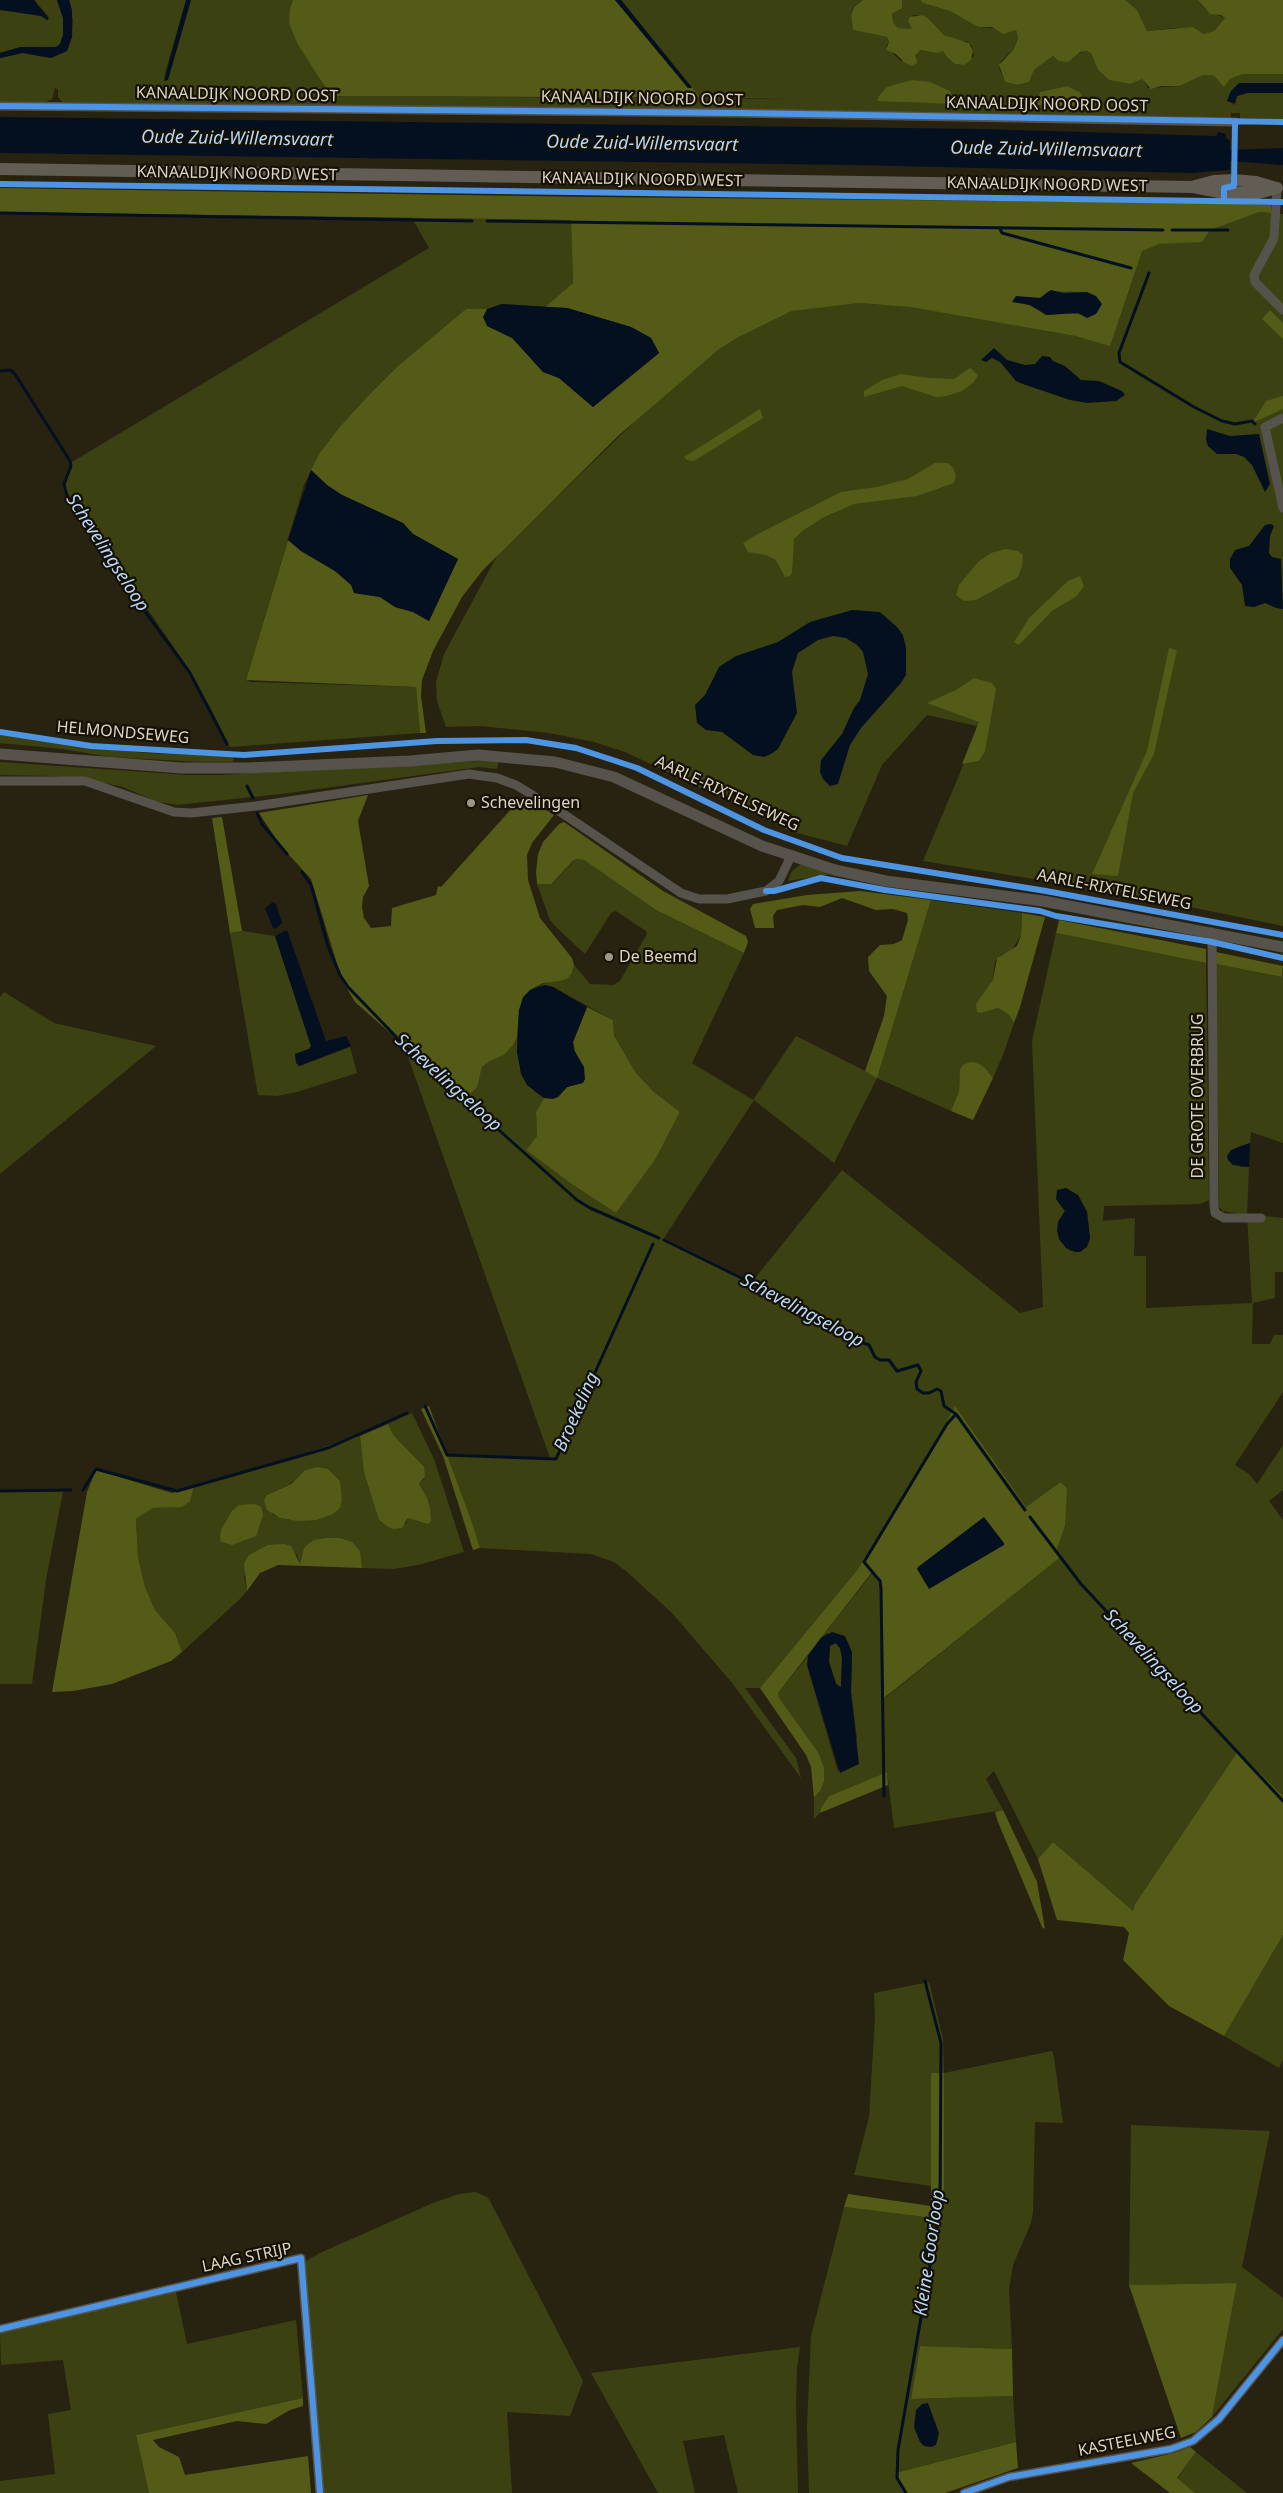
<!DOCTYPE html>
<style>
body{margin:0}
canvas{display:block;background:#282211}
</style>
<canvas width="1283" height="2493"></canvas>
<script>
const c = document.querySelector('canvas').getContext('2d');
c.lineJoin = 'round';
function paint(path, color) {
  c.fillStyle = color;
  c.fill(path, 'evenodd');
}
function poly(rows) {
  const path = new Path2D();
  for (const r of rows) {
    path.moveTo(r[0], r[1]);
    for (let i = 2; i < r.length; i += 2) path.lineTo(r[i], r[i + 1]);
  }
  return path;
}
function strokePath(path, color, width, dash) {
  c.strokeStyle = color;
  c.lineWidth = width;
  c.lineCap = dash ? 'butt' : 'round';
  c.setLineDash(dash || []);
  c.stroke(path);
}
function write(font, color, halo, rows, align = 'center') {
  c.font = font + ' "Noto Sans",sans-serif';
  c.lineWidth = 4.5;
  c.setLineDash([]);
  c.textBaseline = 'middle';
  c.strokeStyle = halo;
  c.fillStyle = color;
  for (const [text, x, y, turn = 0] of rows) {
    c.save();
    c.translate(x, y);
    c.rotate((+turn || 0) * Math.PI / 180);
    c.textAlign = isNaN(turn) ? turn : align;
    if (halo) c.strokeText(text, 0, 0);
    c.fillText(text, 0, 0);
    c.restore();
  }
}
paint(poly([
 [34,0,57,0,63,18,63,35,60,44,56,47,21,47,0,53,0,9,49,17],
 [69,0,186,0,163,80,180,38,191,0,293,0,290,8,298,45,329,91,337,96,789,99,700,97,621,0,863,0,853,7,851,15,853,30,887,37,889,42,886,47,901,61,917,58,917,52,920,50,937,53,943,51,955,64,964,65,974,56,972,46,967,41,957,41,944,35,928,18,922,15,913,15,912,29,898,28,893,22,892,14,899,10,902,5,902,0,920,0,923,3,950,11,978,27,1016,30,1018,38,1014,49,1001,61,999,68,1005,82,1017,85,1029,82,1034,70,1053,56,1057,59,1087,51,1091,52,1098,70,1109,80,1130,84,1142,78,1148,88,1180,86,1203,75,1214,76,1224,86,1230,79,1243,74,1283,74,1283,83,1239,83,1230,94,1227,101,1235,105,1237,96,1247,93,1283,93,1283,119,1240,118,1240,113,1231,113,1231,118,62,102,58,97,58,89,55,88,52,99,46,102,0,103,0,58,23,53,51,58,67,51,72,37,73,20],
 [896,86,956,103,923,103,887,87],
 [1067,86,1080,92,1088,106,1040,92],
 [1125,0,1198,0,1206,10,1225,18,1214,31,1203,34,1195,30,1175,28,1147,31,1139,16],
 [1259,212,1283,214,1283,926,1132,895,923,861,970,749,977,726,927,715,882,765,847,846,790,831,674,775,625,752,594,742,549,733,480,726,446,727,437,701,436,682,444,654,498,554,650,407,718,350,737,338,792,311,811,304,858,303,883,305,1143,243],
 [412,218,571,220,573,283,545,307,502,304,489,309,466,309,338,429,319,454,304,485,246,680,251,682,416,687,420,733,230,747,211,709,184,662,67,492,65,487,72,462,429,248],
 [0,735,145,753,234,756,233,762,202,762,110,757,63,749,0,743],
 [499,760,497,769,479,767,281,794,177,805,155,801,123,787,99,782,54,776,0,775,0,762,188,775,218,775],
 [576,859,584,860,656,910,744,953,692,1063,753,1100,796,1036,877,1077,931,900,1022,913,1021,936,1011,951,1002,954,995,961,993,980,977,1011,981,1013,998,1008,1009,1015,1014,1023,1003,1055,993,1078,977,1063,960,1074,959,1091,951,1111,877,1078,834,1163,754,1100,664,1238,752,1282,842,1170,1020,1313,1043,1307,1032,1041,1056,933,1206,963,1209,1200,1200,1204,1104,1206,1103,1221,1135,1218,1134,1256,1146,1256,1146,1308,1252,1303,1247,1215,1223,1211,1219,1207,1216,964,1282,977,1283,972,1283,1143,1251,1132,1250,1143,1237,1147,1240,1167,1249,1167,1247,1214,1283,1218,1283,1272,1275,1272,1275,1298,1253,1303,1252,1344,1270,1344,1274,1335,1283,1335,1283,1392,1235,1465,1249,1474,1257,1484,1283,1445,1283,1490,1269,1501,1283,1520,1283,1796,1238,1751,1135,1904,1133,1912,1053,1842,1038,1859,994,1771,986,1779,1003,1810,894,1828,887,1772,829,1796,821,1808,820,1813,814,1819,814,1798,820,1791,824,1782,824,1767,818,1752,778,1698,778,1693,808,1656,809,1672,838,1772,857,1738,851,1692,852,1652,827,1633,821,1638,874,1571,881,1589,885,1698,1062,1556,1057,1549,1065,1526,1059,1482,1026,1507,955,1407,932,1449,858,1569,760,1688,745,1688,796,1758,801,1778,733,1684,672,1613,626,1571,614,1562,591,1554,480,1548,446,1454,550,1458,407,1054,411,1052,465,1099,476,1087,482,1067,490,1061,504,1055,517,1037,517,1052,534,1091,544,1098,536,1112,537,1136,526,1150,573,1185,616,1213,655,1160,680,1112,654,1092,636,1073,614,1034,613,1020,553,987,539,986,548,982,560,981,572,973,574,965,590,984,614,985,620,981,647,934,646,931,616,911,611,913,585,954,556,927,550,920,537,884,547,884,557,878],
 [1078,1195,1087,1212,1090,1238,1089,1243,1070,1251,1059,1239,1059,1220,1065,1211,1058,1202],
 [801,864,832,874,788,881,792,871],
 [242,931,275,936,311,1046,309,1049,295,1054,300,1066,350,1047,357,1073,297,1092,277,1096,258,1095,230,933],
 [4,992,54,1023,156,1046,0,1174,0,997],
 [412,1413,434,1459,464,1552,418,1565,394,1569,362,1568,361,1559,340,1538,320,1539,302,1554,300,1565,297,1554,244,1576,247,1591,239,1600,182,1652,175,1633,155,1610,145,1587,138,1557,136,1519,153,1508,161,1508,190,1501,194,1487,360,1436,364,1473,379,1520,382,1523,406,1524,408,1518,410,1518,420,1522,422,1490,419,1484,424,1479,405,1449,392,1435,388,1424],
 [317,1467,316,1520,289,1520,273,1515,267,1495,290,1484,305,1470],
 [63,1491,46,1580,32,1684,0,1684,0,1492],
 [835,1643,840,1648,842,1658,841,1687,837,1686,829,1662,830,1646],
 [1283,1935,1283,2060,1279,2068,1224,2036],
 [929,1982,943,2039,944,2073,1052,2051,1054,2057,1063,2123,1035,2122,1033,2212,1031,2223,1013,2265,1009,2289,1012,2349,920,2346,911,2399,1013,2396,1016,2442,899,2472,899,2479,906,2493,809,2493,807,2427,811,2336,844,2207,941,2219,944,2189,943,2073,931,2073,931,2186,854,2175,869,2117,875,2018,874,1993],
 [1131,2125,1270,2131,1242,2267,1283,2298,1283,2329,1212,2417,1237,2283,1129,2285],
 [475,2192,487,2197,490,2201,583,2381,570,2416,507,2412,512,2493,323,2493,304,2262,320,2253,433,2203,459,2194],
 [176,2292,187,2344,296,2320,303,2398,136,2435,149,2493,0,2493,0,2481,55,2474,48,2414,71,2410,63,2360,1,2365,0,2332],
 [800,2347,797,2368,796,2406,798,2493,738,2493,724,2435,683,2441,695,2493,658,2493,591,2373],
 [1196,2452,1247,2493,1195,2493,1177,2479]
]), '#3c4112');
paint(poly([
 [293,0,615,0,688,88,692,87,700,97,790,98,337,96,327,91,328,91,298,45,289,23,290,8],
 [863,0,902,0,902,8,892,14,893,22,898,28,912,29,908,21,910,17,922,15,928,18,944,35,969,43,973,51,971,60,964,65,955,64,948,58,943,51,937,53,920,50,916,55,917,63,912,66,905,63,896,54,886,50,889,42,887,37,853,30,851,15,854,7],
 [920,0,1125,0,1137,10,1147,31,1193,27,1203,34,1214,31,1225,18,1221,15,1210,14,1198,0,1283,0,1283,74,1243,74,1230,79,1224,87,1214,76,1203,75,1180,86,1161,86,1151,89,1142,79,1130,84,1109,80,1098,70,1091,53,1087,51,1080,52,1068,62,1059,61,1053,56,1034,70,1029,82,1017,85,1005,82,999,65,1014,49,1018,38,1016,30,1003,34,992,27,978,27,950,11,923,3],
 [912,80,930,82,950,91,956,104,877,101,879,96,887,87],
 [1067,86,1080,92,1088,106,1037,105,1040,92],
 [0,188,590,197,1212,203,1271,205,1271,213,1259,212,1210,230,1202,242,1159,244,1142,251,1110,346,1076,336,911,307,858,303,792,311,737,338,718,350,618,436,482,571,462,597,433,651,422,680,421,696,426,733,420,733,416,687,246,680,288,540,301,551,335,571,352,585,354,593,380,597,395,607,413,612,429,621,458,559,413,534,403,523,342,495,327,485,311,470,319,454,338,429,369,395,396,368,466,309,489,309,487,326,513,338,543,372,559,378,593,407,659,353,651,338,631,327,567,308,545,307,573,283,571,220,0,212],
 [1048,291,1087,292,1083,315,1065,313,1052,315,1025,304,1026,297,1040,298],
 [1270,310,1283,323,1283,339,1262,319],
 [970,368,978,375,973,383,962,391,947,396,936,397,902,386,864,397,864,391,882,380,901,374,929,378,954,379],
 [1283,396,1283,409,1252,423,1266,401],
 [760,409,763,418,694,461,687,460,684,457],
 [935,463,948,463,953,468,956,475,954,483,917,496,854,504,824,517,802,531,794,539,792,573,790,576,785,577,776,560,766,555,748,552,743,543,756,535,841,492,877,487,908,479],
 [1005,549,1018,551,1023,555,1022,566,1018,577,976,600,964,601,956,595,959,585,978,562,991,553],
 [1080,576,1084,586,1077,596,1052,611,1023,641,1018,645,1014,642,1029,618,1068,581],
 [1169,648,1177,650,1154,754,1133,793,1118,876,1092,874,1147,751],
 [974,678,992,683,996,689,985,751,979,761,962,764,979,722,927,703,956,690],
 [368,795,358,821,369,886,363,897,362,907,364,918,371,928,391,926,392,908,436,895,438,886,441,887,523,796,554,815,532,843,527,855,528,880,540,918,572,958,574,965,572,973,567,979,560,981,543,983,530,990,519,1010,517,1037,513,1045,504,1055,490,1061,482,1067,477,1087,465,1099,355,1002,342,980,311,879,280,845,259,813],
 [222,817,242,931,230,933,212,818],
 [564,822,663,891,746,936,748,942,744,953,656,910,584,860,576,859,573,861,551,884,537,884,536,872,538,854,543,842,559,824],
 [860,891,931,900,877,1078,865,1071,884,1016,887,996,869,971,868,957,880,945,894,944,902,940,908,920,907,913,893,909,876,910,842,898,820,907,803,905,777,910,773,916,774,928,755,928,750,909,753,904,807,895],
 [1022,913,1045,917,1020,1007,1014,1023,1009,1015,998,1008,981,1013,977,1012,976,1004,993,980,997,958,1017,946,1021,936],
 [1059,920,1206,949,1206,963,1056,933],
 [1216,952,1283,966,1282,977,1216,964],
 [587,1007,613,1020,614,1035,636,1073,654,1092,680,1112,655,1160,616,1213,573,1185,526,1150,537,1136,536,1112,544,1098,558,1097,567,1087,582,1083,573,1042],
 [970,1062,977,1063,984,1067,993,1078,973,1120,951,1111,959,1091,960,1070,963,1065],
 [429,1406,472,1523,480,1548,473,1550,443,1456,421,1409],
 [955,1406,1026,1507,1060,1482,1067,1488,1065,1526,1057,1549,1062,1556,884,1698,881,1589,873,1571,778,1693,779,1698,818,1752,824,1767,824,1782,820,1791,814,1798,811,1767,806,1755,760,1688,858,1569,932,1449],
 [388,1424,393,1435,424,1467,425,1476,419,1484,427,1498,430,1508,431,1521,428,1524,408,1518,402,1528,394,1529,388,1527,379,1520,364,1473,360,1436],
 [317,1467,328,1469,340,1481,342,1500,340,1508,333,1514,316,1520,298,1521,280,1518,267,1510,264,1500,267,1495,291,1484,305,1470],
 [96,1470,172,1493,194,1487,190,1501,182,1507,153,1508,136,1519,138,1557,145,1587,155,1610,175,1633,182,1652,171,1661,112,1684,73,1691,52,1692,87,1492],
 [255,1504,261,1507,263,1515,256,1536,232,1545,220,1541,221,1530,232,1511,239,1505],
 [326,1538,340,1538,352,1542,360,1551,362,1568,278,1565,260,1573,247,1591,244,1563,249,1555,268,1545,284,1544,291,1546,300,1564,304,1548,308,1544,314,1540],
 [1238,1751,1283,1796,1283,1935,1224,2036,1169,2006,1123,1960,1129,1933,1124,1927,1057,1920,1038,1859,1053,1842,1133,1911,1135,1904],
 [887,1772,888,1785,820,1813,821,1808,829,1796],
 [1003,1810,1037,1882,1045,1929,1042,1927,998,1822,995,1812],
 [931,2073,944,2073,944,2189,941,2219,844,2207,848,2194,931,2206],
 [1237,2283,1212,2417,1196,2432,1181,2438,1129,2285],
 [920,2346,1012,2349,1013,2396,911,2399],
 [303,2398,303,2406,290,2410,266,2424,237,2421,153,2440,159,2447,179,2457,185,2475,308,2456,311,2493,149,2493,136,2435],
 [1016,2442,1018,2468,945,2493,906,2493,899,2479,899,2472],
 [1190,2447,1196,2452,1177,2478,1195,2493,1170,2493,1131,2463,1174,2453]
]), '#545b17');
paint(poly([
 [0,0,34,0,49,19,47,20,41,16,0,10],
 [57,0,69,0,72,10,72,37,67,51,51,58,23,53,0,58,0,53,21,47,56,47,60,44,63,35,63,18],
 [186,0,191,0,168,80,164,81],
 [615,0,621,0,692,88,688,88],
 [1239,83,1283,83,1283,93,1247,93,1237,96,1235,103,1227,101,1231,91],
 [0,117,984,129,1216,136,1218,132,1226,134,1226,138,1230,141,1230,150,1283,148,1283,165,1230,161,1230,170,1191,173,851,165,0,153],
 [1051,290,1063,293,1087,292,1096,296,1102,304,1096,314,1087,318,1078,313,1046,315,1030,305,1012,302,1016,296,1040,298],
 [502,304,567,308,631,327,651,338,659,353,593,407,559,378,543,372,512,338,487,326,483,317,487,309],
 [994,348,1007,360,1025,365,1035,364,1042,356,1050,357,1053,361,1065,366,1081,380,1099,381,1122,391,1125,395,1116,401,1087,403,1070,400,1020,383,1016,381,1000,362,992,358,986,362,981,360],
 [1207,429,1230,436,1259,434,1270,484,1265,492,1252,465,1244,457,1236,454,1217,454,1208,446,1206,440],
 [311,470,327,485,342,495,403,523,413,534,458,559,429,621,413,612,395,607,380,597,354,593,351,585,335,571,301,551,288,540],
 [1271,524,1274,526,1270,536,1269,553,1272,557,1281,559,1283,609,1276,608,1265,603,1254,607,1245,606,1242,585,1230,568,1230,559,1235,550,1249,546,1265,525],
 [852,610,880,612,897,627,903,635,906,648,906,675,901,683,861,728,850,745,838,784,830,786,823,779,820,772,821,760,842,734,854,708,860,700,868,674,863,652,857,645,846,638,833,636,818,640,798,653,792,672,797,713,778,749,771,754,764,757,753,755,722,732,706,730,697,723,695,705,705,695,719,667,725,663,736,656,778,642,810,622],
 [273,902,276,904,282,923,275,929,273,928,265,908],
 [287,930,326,1041,346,1036,351,1046,299,1066,296,1063,295,1054,309,1049,311,1046,275,936],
 [545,985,553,987,587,1007,573,1042,574,1050,584,1067,585,1079,583,1083,567,1087,558,1097,553,1099,544,1098,527,1085,521,1074,517,1052,519,1010,523,997,530,990],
 [1250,1143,1249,1167,1233,1165,1228,1160,1227,1156,1231,1150],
 [1066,1188,1078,1195,1087,1212,1090,1238,1087,1247,1080,1252,1075,1252,1066,1248,1059,1239,1057,1231,1058,1222,1065,1211,1056,1199,1057,1190],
 [984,1517,1004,1543,1004,1545,929,1589,917,1569,918,1567],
 [832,1632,845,1636,852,1652,851,1692,859,1764,840,1773,807,1665,808,1656,821,1638],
 [836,1643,840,1648,842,1658,841,1687,836,1684,829,1662,830,1646],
 [928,2403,939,2433,936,2445,931,2447,924,2446,920,2442,914,2427,916,2410,922,2404]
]), '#041020');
strokePath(poly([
 [0,213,472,221],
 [487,221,1163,230],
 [1000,229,1002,233,1131,268],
 [1172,230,1228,230],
 [1149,273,1119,353,1120,362,1194,407,1222,421,1235,424,1252,421,1255,424],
 [0,371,10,370,15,374,70,461,71,466,64,484,67,496,125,584,190,673,227,744],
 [247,786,253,798],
 [257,813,262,824,287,854],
 [302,872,311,885,328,946,340,975,348,987,404,1045,577,1200,590,1208,659,1238],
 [664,1240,841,1327,858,1341,869,1345,875,1357,880,1360,889,1360,897,1371,918,1365,921,1371,916,1382,917,1389,923,1393,929,1393,937,1389,941,1391,944,1406,956,1414,1025,1510],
 [425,1406,447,1455,556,1459,653,1244],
 [83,1490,96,1469,177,1491,328,1448,407,1413],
 [0,1491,71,1490],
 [1030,1517,1081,1584,1283,1801],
 [884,1796,881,1588,880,1581,864,1562,947,1424,956,1414],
 [906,2493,897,2478,898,2450,940,2208,941,2043,925,1981]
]), '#041020', 3);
strokePath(poly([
 [0,106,737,113,1235,122],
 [1277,188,1274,238,1254,275,1255,282,1283,310],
 [1283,418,1265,427,1283,508],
 [0,781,85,781,174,812,191,813,256,806,469,774,497,778,516,785,562,813,681,893,699,899,727,899,766,891,779,881,791,856],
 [1212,932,1214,1205,1215,1213,1224,1218,1261,1218],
 [0,2329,301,2258,320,2493],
 [964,2493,1009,2477,1171,2449,1193,2441,1219,2419,1283,2340]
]), '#56524c', 9);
strokePath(poly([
 [0,754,181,768,247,768,410,761,478,755,555,762,614,777,762,846,835,870,886,881,1043,901,1283,947]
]), '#56524c', 11);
strokePath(poly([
 [0,169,1193,187,1224,193,1258,193,1277,188],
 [1195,186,1214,181,1234,180,1256,182,1276,188]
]), '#615d55', 12);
strokePath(poly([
 [0,106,737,113,1283,122],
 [0,184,1283,202],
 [1224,201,1224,188,1234,186,1235,122],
 [0,732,91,746,244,755,437,741,526,740,576,748,637,768,764,830,842,858,1046,891,1283,935],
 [766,891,774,891,821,878,885,890,1040,911,1056,916,1212,942,1283,958],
 [0,2329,301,2258,320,2493],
 [964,2493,1009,2477,1171,2449,1193,2441,1219,2419,1283,2340]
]), '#4d94e3', 6);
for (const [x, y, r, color] of [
 [471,803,5,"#9e9685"],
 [609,957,5,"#9e9685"]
]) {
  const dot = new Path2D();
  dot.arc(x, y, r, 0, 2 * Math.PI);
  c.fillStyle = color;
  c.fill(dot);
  strokePath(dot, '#151004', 2);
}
write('16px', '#ddd5c4', '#151004', [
 ["KANAALDIJK NOORD OOST",237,95,1],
 ["KANAALDIJK NOORD OOST",642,99,1],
 ["KANAALDIJK NOORD OOST",1047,105,1],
 ["KANAALDIJK NOORD WEST",237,174,1],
 ["KANAALDIJK NOORD WEST",642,180,1],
 ["KANAALDIJK NOORD WEST",1047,185,1],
 ["HELMONDSEWEG",123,733,5],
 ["AARLE-RIXTELSEWEG",727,794,25],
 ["AARLE-RIXTELSEWEG",1114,890,11],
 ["DE GROTE OVERBRUG",1198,1096,-90],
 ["LAAG STRIJP",247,2258,-12],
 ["KASTEELWEG",1127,2442,-11]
]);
write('16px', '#ddd5c4', '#151004', [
 ["Schevelingen",481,803],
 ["De Beemd",619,957]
], 'left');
write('italic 18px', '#b7d7fb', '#151004', [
 ["Oude Zuid-Willemsvaart",237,139,1],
 ["Oude Zuid-Willemsvaart",642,144,1],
 ["Oude Zuid-Willemsvaart",1046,150,1],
 ["Schevelingseloop",107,553,57],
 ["Schevelingseloop",448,1083,42],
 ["Schevelingseloop",802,1311,28],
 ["Broekeling",577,1412,-66],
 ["Schevelingseloop",1153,1662,47],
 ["Kleine Goorloop",930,2253,-82]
]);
</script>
